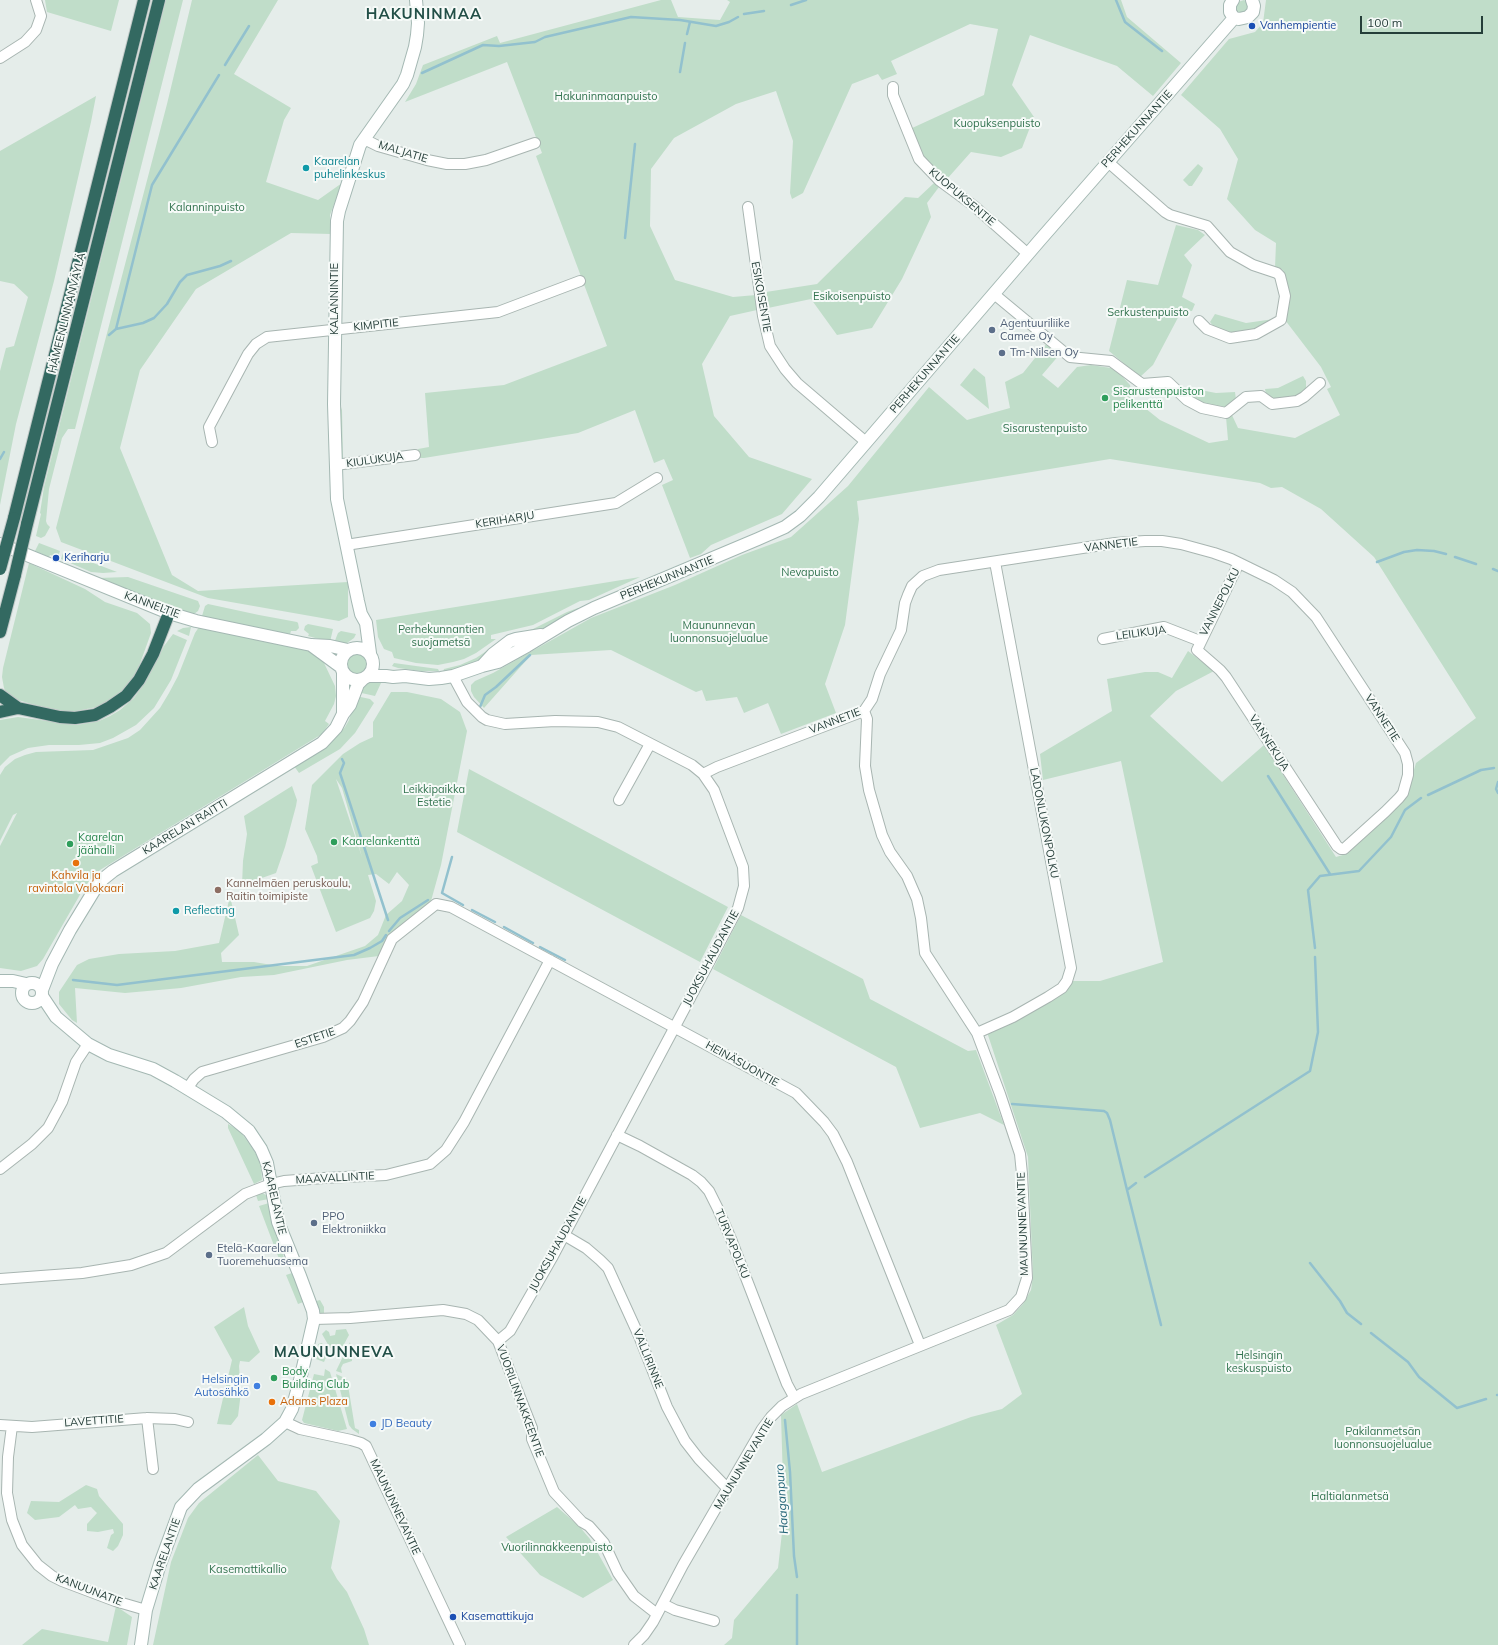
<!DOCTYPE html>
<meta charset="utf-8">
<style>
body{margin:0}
#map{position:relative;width:1498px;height:1645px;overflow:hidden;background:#e5edea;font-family:Mulish,sans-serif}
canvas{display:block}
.scale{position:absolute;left:1360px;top:16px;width:123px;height:18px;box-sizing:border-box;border:2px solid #253e39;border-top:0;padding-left:5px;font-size:12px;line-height:14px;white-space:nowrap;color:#253e39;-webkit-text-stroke:3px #f6faf8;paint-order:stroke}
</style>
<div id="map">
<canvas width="1498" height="1645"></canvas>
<div class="scale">100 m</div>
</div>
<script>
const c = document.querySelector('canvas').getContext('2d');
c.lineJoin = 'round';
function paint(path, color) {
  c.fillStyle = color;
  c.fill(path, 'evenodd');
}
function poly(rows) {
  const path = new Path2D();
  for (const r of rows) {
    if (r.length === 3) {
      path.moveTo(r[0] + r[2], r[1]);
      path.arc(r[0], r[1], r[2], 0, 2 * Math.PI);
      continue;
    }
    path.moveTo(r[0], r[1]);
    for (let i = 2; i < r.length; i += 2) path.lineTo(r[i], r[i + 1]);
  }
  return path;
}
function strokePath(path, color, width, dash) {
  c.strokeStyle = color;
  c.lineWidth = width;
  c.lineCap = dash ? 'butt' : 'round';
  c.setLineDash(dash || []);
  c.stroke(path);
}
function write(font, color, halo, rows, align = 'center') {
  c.font = font + ' Mulish,sans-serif';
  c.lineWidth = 4;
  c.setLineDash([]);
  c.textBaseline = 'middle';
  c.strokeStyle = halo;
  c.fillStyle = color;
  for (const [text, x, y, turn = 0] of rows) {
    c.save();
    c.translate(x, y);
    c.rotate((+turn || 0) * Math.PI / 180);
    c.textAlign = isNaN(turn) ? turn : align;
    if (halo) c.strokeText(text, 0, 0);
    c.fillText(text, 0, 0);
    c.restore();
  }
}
paint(poly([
 [45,0,119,0,111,31,47,12],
 [166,0,183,0,75,429,68,429,62,438,49,489,46,521,47,524,50,527,45,536,41,538,36,536,41,514,40,513,44,487],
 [192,0,278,0,234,74,291,108,284,120,266,182,318,200,342,183,330,215,331,234,291,233,196,289,140,370,120,448,172,575,198,591,348,582,348,617,339,621,208,598,61,542,56,528,167,104],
 [661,0,671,0,678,17,720,20,730,2,727,0,1121,0,1127,17,1181,63,1153,96,1117,66,1030,35,1012,85,1034,117,1022,148,1001,157,971,152,947,179,933,169,923,156,910,129,984,95,998,29,970,24,891,61,897,74,882,80,878,74,852,84,803,193,792,199,790,193,793,141,776,91,736,104,674,138,651,169,650,226,675,280,733,297,756,295,757,310,730,316,702,364,714,416,749,457,812,479,782,514,711,545,701,554,690,558,662,485,673,480,664,459,654,463,635,410,578,433,424,458,420,458,418,449,429,447,425,393,504,385,607,346,536,156,542,153,507,62,405,102,416,84,423,65,497,36,500,43],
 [1244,0,1249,3,1247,13,1237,13,1235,6,1238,2],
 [1266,0,1498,0,1498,1645,724,1645,732,1638,734,1620,778,1568,784,1515,781,1415,797,1404,822,1472,971,1417,1002,1409,1022,1394,996,1325,1013,1315,1023,1304,1031,1290,1033,1276,1028,1157,986,1029,1067,981,1100,981,1163,962,1121,761,1043,780,1040,754,1112,711,1107,679,1145,672,1158,672,1172,678,1188,651,1214,671,1176,691,1150,716,1222,782,1264,745,1336,857,1346,854,1406,797,1416,763,1476,718,1374,557,1321,509,1282,487,1271,488,1260,483,1110,459,857,501,859,519,845,625,825,684,836,713,781,734,768,703,744,713,737,697,706,701,702,690,696,692,611,650,531,655,484,708,474,697,471,691,471,685,475,681,493,673,591,618,675,585,742,555,791,537,848,486,929,387,967,420,1010,408,1005,382,1023,373,1047,343,1060,354,1042,375,1058,388,1077,367,1091,365,1111,368,1121,375,1130,385,1133,403,1145,408,1160,420,1209,443,1228,440,1226,417,1231,413,1238,428,1295,438,1340,415,1327,389,1331,387,1321,367,1285,320,1289,295,1283,270,1275,268,1276,243,1255,230,1227,199,1238,159,1220,129,1181,95,1229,39,1255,32,1263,23],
 [96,96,91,122,54,281,16,424,0,505,0,371,6,348,14,346,28,297,14,284,0,281,0,151],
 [1198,164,1203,168,1202,171,1192,186,1189,186,1183,180],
 [934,183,939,187,927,203,931,217,902,279,872,328,837,335,811,299,768,308,766,292,817,284,905,197,918,198],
 [1176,225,1198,230,1205,235,1184,255,1192,265,1182,297,1195,304,1192,311,1182,310,1153,365,1140,377,1109,351,1127,280,1158,285],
 [1215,314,1246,323,1274,319,1262,328,1234,334,1214,327,1210,322],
 [974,368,985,377,989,409,960,385],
 [1303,376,1306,381,1306,390,1298,397,1272,399,1266,394,1265,389,1278,388],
 [1185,387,1216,393,1235,392,1236,400,1225,407,1202,404,1183,390],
 [339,407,341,407,342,410,343,462,341,462],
 [39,543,60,551,58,557,50,555,49,557,35,551],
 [63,553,67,553,117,572,103,573,91,572,61,559],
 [29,563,85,589,105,602,137,613,150,624,151,633,137,672,128,684,117,696,97,707,71,712,53,710,28,703,15,699,7,694,4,688,2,677,3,668],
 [128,577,198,601,200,606,198,611,194,614,146,599,98,578],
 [640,577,589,600,580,601,533,625,491,635,491,639,496,639,476,653,464,659,453,662,438,665,416,663,394,658,392,652,384,649,378,637,376,620],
 [208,604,259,615,297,622,298,623,299,628,296,631,291,631,290,634,255,628,202,616,205,606],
 [578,608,583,608,473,664,457,670,443,672,444,669,460,665,476,658,509,636,533,629,567,612],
 [308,624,333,629,330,642,308,636,309,634,304,630,305,626],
 [191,627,189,636,177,631,183,628],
 [199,627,295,645,325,658,324,663,335,686,336,696,334,704,325,721,329,724,322,734,100,870,85,886,43,959,37,966,21,971,0,968,0,846,17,813,13,815,0,841,0,775,5,767,15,759,25,755,36,752,93,750,128,738,140,730,160,708,169,693,178,676,195,633],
 [341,631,356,634,354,638,347,643,334,643,338,633],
 [173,634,187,640,171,680,154,708,136,725,113,738,100,743,79,745,49,745,28,748,10,756,0,766,0,720,18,717,77,725,99,721,110,716,120,710,134,698,146,681,164,646],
 [357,664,11],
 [394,663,438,669,439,671,421,671,398,668,392,666],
 [381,679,381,683,375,696,357,692,361,685,370,681],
 [391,692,407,692,441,699,460,712,467,731,441,865,431,901,379,956,347,960,274,975,241,977,181,988,125,993,75,988,77,1023,72,1020,59,1004,59,992,77,965,89,959,119,954,175,951,219,943,230,896,239,935,221,953,222,962,254,962,278,966,307,966,365,946,378,935,386,915,402,901,409,885,397,872,389,884,376,874,368,875,376,901,374,911,370,918,336,932,311,866,318,863,317,856,305,829,312,785,343,754,360,743,373,737,373,722],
 [336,779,342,788,362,857],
 [356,696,370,699,374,703,355,733,340,749,299,773,294,766,333,740,345,727,349,720],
 [469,769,728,907,700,962,457,832],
 [292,786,297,800,296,806,285,847,276,873,242,885,243,861,247,834,244,816],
 [741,915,863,979,870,999,968,1051,976,1050,1004,1125,980,1113,920,1128,896,1067,713,969],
 [228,1124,240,1131,253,1149,261,1163,262,1180,254,1184,228,1128],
 [263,1193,268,1197,269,1199,258,1201,256,1195],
 [269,1203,285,1262,281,1264,259,1206],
 [292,1273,300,1286,306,1301,298,1304,286,1275],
 [320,1300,324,1307,324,1315,319,1312,316,1301],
 [244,1307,248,1326,260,1352,249,1362,240,1361,239,1366,241,1392,238,1416,231,1425,217,1424,232,1360,214,1327],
 [346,1329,349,1335,343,1346,330,1348,322,1334,326,1330,329,1332,330,1336,335,1335,336,1330],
 [350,1342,352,1351,352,1361,343,1364,341,1368,342,1373,336,1371],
 [322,1343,328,1353,324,1362,316,1359,318,1344],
 [325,1369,330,1372,347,1429,338,1431,304,1423,302,1420,314,1374,324,1376],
 [336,1374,347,1379,355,1428,359,1430,359,1434,352,1429,349,1425],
 [258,1455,278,1481,316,1491,340,1521,331,1568,337,1579,347,1592,364,1629,369,1645,153,1645,171,1562,188,1518,199,1503],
 [86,1485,97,1489,99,1496,123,1524,123,1535,118,1546,113,1551,107,1548,111,1535,114,1533,113,1529,98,1532,87,1531,87,1524,97,1513,91,1507,78,1509,75,1505,59,1517,35,1520,27,1513,31,1501,59,1502],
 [557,1507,579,1526,590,1539,613,1580,583,1598,540,1575,506,1537],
 [116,1606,132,1617,127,1645,22,1645,42,1629,108,1642]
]), '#c0ddc9');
strokePath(poly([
 [1116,0,1125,22,1162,51],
 [791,5,806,0],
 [744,14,764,11],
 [687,34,690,22],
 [225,65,249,26],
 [680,72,685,43],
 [422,73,483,45,499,46,535,42,545,37,631,17,680,20,716,26,729,22,738,17],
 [625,238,635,144],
 [116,329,152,185,219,75],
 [109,335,116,329,143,323,154,318,167,304,180,282,187,275,220,266,231,261],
 [0,459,4,452],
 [1455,557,1476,564],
 [1377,562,1404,552,1417,550,1434,551,1446,554],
 [1493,569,1498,571],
 [480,707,485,695,496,687,530,655],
 [342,759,344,763,340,773,342,779,388,920],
 [1268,776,1330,874],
 [1498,782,1496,789,1498,793],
 [1428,795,1481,770,1494,768],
 [452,857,442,893,463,905],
 [472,910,495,922],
 [504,927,533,943],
 [389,931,400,918,428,900],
 [540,947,565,960],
 [1315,948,1308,890,1320,876,1359,871,1391,837,1405,810,1421,798],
 [73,980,117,985,354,955,370,948,382,941,386,935],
 [1012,1104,1104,1111,1107,1113,1110,1120,1127,1190],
 [1145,1177,1310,1071,1318,1032,1315,957],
 [1136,1183,1127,1190,1161,1325],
 [1310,1263,1340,1301,1347,1313,1361,1324],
 [1371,1333,1408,1362,1419,1377,1457,1408,1486,1399],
 [1497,1395,1498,1395],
 [785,1420,790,1472,794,1556,797,1577],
 [797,1595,797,1645]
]), '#92c1ce', 2.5);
const street = poly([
 [0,58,25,42,36,30,41,16,36,0],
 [893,87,893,95,919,159,940,181,974,206,1028,254],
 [364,139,378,146,427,160,447,164,465,164,486,160,535,143],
 [1108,162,1165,212,1170,215,1207,226,1230,252,1253,265,1277,273,1280,276,1285,296,1281,320,1256,334,1230,338,1207,329,1199,321],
 [748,207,763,316,770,346,785,369,797,383,866,442],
 [994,294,1070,357,1111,361,1142,384,1168,382,1187,400,1202,408,1226,413,1246,397,1261,396,1272,404,1297,401,1304,397,1320,383],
 [212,442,209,427,248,354,256,344,267,337,498,312,580,281],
 [335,465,415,455],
 [346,545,616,503,657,478],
 [1103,639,1164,627,1200,641],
 [453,676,467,702,482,717,487,720,505,724,555,721,598,722,618,727,692,765,703,774,714,790,743,867,744,886,738,908,553,1256,510,1331,498,1341],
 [703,774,717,767,864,711,872,699,880,674,901,630,905,603,908,595,912,586,923,576,939,570,1115,543,1145,541,1162,541,1181,544,1214,553,1231,559,1274,580,1292,592,1316,617,1405,753,1408,764,1408,775,1403,793,1399,798,1385,812,1344,849,1341,849,1337,846,1226,677,1220,670,1197,650,1239,563],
 [619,800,650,744],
 [977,1033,1013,1017,1048,997,1062,988,1067,981,1071,968,995,562],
 [187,1089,194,1079,202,1072,323,1037,343,1028,350,1021,363,1002,392,939,436,904,451,907,796,1093,824,1122,833,1134,847,1162,920,1345],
 [617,1135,640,1146,692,1175,701,1182,709,1191,718,1209,731,1239,787,1384,794,1397],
 [0,1169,32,1144,48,1128,62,1102,76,1062,88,1044],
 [564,1235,586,1248,600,1260,608,1268,639,1336,667,1407,685,1441,699,1459,727,1488],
 [0,1279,82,1273,131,1265,166,1253,245,1194,271,1184,284,1181,324,1178,386,1175,430,1164,446,1150,464,1122,550,960],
 [314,1319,350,1318,443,1310,466,1314,478,1320,498,1341,532,1428,532,1439,554,1492,582,1522,589,1526,604,1543,618,1573,634,1596,657,1614],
 [147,1418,153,1469],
 [285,1422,300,1429,351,1440,361,1443,366,1446,460,1645],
 [0,1425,32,1427,147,1418,175,1419,188,1422],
 [12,1426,8,1457,7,1493,12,1520,22,1545,38,1565,52,1576,62,1581,115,1601,146,1610],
 [663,1604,675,1610,714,1621],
 [634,1645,644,1635,653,1622,683,1565,762,1429,771,1417,782,1406,801,1394,1009,1310,1021,1297,1027,1278,1022,1174,1020,1154,1000,1094,977,1033,925,953,921,918,917,899,907,876,890,852,882,835,869,790,865,766,867,719,864,711]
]);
const secondary = poly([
 [1233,0,1230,5,1230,12,1234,18,1239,19,1248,17,1253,12,1254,6,1252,0],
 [0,544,169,613,196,621,311,645,330,646,348,650],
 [311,645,341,667],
 [357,664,16],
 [370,653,366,623,361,614,358,601,337,499,334,404,337,221,339,211,360,145,403,84,407,75,415,47,417,35,418,23,416,0],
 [482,666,493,654,510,641,516,639,541,635],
 [368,676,386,676,393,677,405,676,429,679,441,678,453,676,482,666,498,662,527,646,568,621,594,608,758,539,785,527,800,516,819,497,1040,240,1234,18],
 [343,713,343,672],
 [0,981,13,981,26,984],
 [32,993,10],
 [42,990,52,964,70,930,95,889,103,879,113,871,322,743,336,728,343,714,350,705,358,684,363,679],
 [42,996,56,1017,88,1044,109,1055,153,1069,175,1081,226,1112,249,1131,261,1149,267,1163,278,1222,300,1276,313,1311,314,1319,300,1380,292,1409,285,1422,266,1439,198,1489,181,1507,160,1564,146,1610,141,1645]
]);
const highway = poly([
 [14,518,144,0],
 [27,524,159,0],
 [0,632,15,575],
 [0,695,18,708],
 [0,712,18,708,60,717,75,718,95,715,110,707,126,696,139,680,153,654,169,613]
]);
strokePath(street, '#a8b5b1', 12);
strokePath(secondary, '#a4b8b3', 14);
strokePath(highway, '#c2c9c8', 14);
strokePath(street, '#fff', 10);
strokePath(secondary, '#fff', 12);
strokePath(highway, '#336961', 12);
const highwayBridge = poly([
 [0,569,14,518],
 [15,575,27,524]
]);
strokePath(highwayBridge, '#c2c9c8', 14, []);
strokePath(highwayBridge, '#336961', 12);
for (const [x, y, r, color] of [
 [1252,26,4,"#1a4fb4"],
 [306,168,4,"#0f9aa8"],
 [992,330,4,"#5c6f8a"],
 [1002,353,4,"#5c6f8a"],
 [1105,398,4,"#2e9e5b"],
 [56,558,4,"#1a4fb4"],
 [334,842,4,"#2e9e5b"],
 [70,844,4,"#2e9e5b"],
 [76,863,4,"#e8710a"],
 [218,890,4,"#8d6e63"],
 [176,911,4,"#0f9aa8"],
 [314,1223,4,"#5c6f8a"],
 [209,1255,4,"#5c6f8a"],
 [274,1378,4,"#2e9e5b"],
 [257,1386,4,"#3f7fe0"],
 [272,1402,4,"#e8710a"],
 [373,1424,4,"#3f7fe0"],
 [453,1617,4,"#1a4fb4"]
]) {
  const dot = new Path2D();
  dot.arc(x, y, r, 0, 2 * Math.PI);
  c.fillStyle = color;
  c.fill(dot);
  strokePath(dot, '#f6faf8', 1.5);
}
write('11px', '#164399', '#f6faf8', [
 ["Vanhempientie",1260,26],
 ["Keriharju",64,558],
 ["Kasemattikuja",461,1617]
], 'left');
write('11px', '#32734f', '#f6faf8', [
 ["Hakuninmaanpuisto",606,97],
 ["Kuopuksenpuisto",997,124],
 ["Kalanninpuisto",207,208],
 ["Esikoisenpuisto",852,297],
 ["Serkustenpuisto",1148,313],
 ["Sisarustenpuisto",1045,429],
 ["Nevapuisto",810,573],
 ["Maununnevan",719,626],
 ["luonnonsuojelualue",719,639],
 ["Perhekunnantien",441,630],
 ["suojametsä",441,643],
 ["Leikkipaikka",434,790],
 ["Estetie",434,803],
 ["Helsingin",1259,1356],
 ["keskuspuisto",1259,1369],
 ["Pakilanmetsän",1383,1432],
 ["luonnonsuojelualue",1383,1445],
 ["Haltialanmetsä",1350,1497],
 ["Vuorilinnakkeenpuisto",557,1548],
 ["Kasemattikallio",248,1570]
]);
write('11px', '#253e39', '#f6faf8', [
 ["PERHEKUNNANTIE",1137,129,-48],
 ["MALJATIE",403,152,17],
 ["KUOPUKSENTIE",962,197,40],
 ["ESIKOISENTIE",761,297,80],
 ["KALANNINTIE",335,299,-90],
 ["HÄMEENLINNANVÄYLÄ",67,313,-76],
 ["KIMPITIE",376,325,-6],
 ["PERHEKUNNANTIE",925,374,-49],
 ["KIULUKUJA",375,460,-8],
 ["KERIHARJU",505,520,-9],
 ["VANNETIE",1111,545,-7],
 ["PERHEKUNNANTIE",667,578,-22],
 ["VANNEPOLKU",1220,602,-63],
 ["KANNELTIE",152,605,20],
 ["LEILIKUJA",1141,633,-8],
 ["VANNETIE",1382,718,57],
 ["VANNETIE",835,721,-21],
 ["VANNEKUJA",1269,743,57],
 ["LADONLUKONPOLKU",1044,823,79],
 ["KAARELAN RAITTI",185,827,-31],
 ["JUOKSUHAUDANTIE",711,958,-62],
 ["ESTETIE",315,1038,-19],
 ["HEINÄSUONTIE",742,1064,29],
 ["MAAVALLINTIE",335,1178,-3],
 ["KAARELANTIE",274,1198,77],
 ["MAUNUNNEVANTIE",1023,1224,-92],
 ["JUOKSUHAUDANTIE",558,1244,-61],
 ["TURVAPOLKU",732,1244,68],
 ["VALLIRINNE",648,1359,68],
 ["VUORILINNAKKEENTIE",520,1401,70],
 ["LAVETTITIE",94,1421,-4],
 ["MAUNUNNEVANTIE",744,1464,-59],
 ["MAUNUNNEVANTIE",395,1507,65],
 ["KAARELANTIE",165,1554,-71],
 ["KANUUNATIE",89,1590,21]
]);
write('11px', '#0d838f', '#f6faf8', [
 ["Kaarelan",314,162],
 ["puhelinkeskus",314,175],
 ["Reflecting",184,911]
], 'left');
write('11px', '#4e5e75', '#f6faf8', [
 ["Agentuuriliike",1000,324],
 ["Camee Oy",1000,337],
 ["Tm-Nilsen Oy",1010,353],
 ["PPO",322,1217],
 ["Elektroniikka",322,1230],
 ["Etelä-Kaarelan",217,1249],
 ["Tuoremehuasema",217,1262]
], 'left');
write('11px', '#27864d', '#f6faf8', [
 ["Sisarustenpuiston",1113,392],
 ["pelikenttä",1113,405],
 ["Kaarelan",78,838],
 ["jäähalli",78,851],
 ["Kaarelankenttä",342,842],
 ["Body",282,1372],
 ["Building Club",282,1385]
], 'left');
write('11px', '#c56008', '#f6faf8', [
 ["Kahvila ja",76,876],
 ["ravintola Valokaari",76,889],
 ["Adams Plaza",280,1402,"left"]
]);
write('11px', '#785e54', '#f6faf8', [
 ["Kannelmäen peruskoulu,",226,884],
 ["Raitin toimipiste",226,897]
], 'left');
write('11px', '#366cbe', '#f6faf8', [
 ["Helsingin",249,1380],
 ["Autosähkö",249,1393],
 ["JD Beauty",381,1424,"left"]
], 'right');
write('italic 12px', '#236477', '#f6faf8', [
 ["Haaganpuro",782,1499,-94]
]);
c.letterSpacing = '1px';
write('bold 15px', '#224f47', '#f6faf8', [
 ["HAKUNINMAA",424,14],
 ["MAUNUNNEVA",334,1352]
]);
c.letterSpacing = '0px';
</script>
